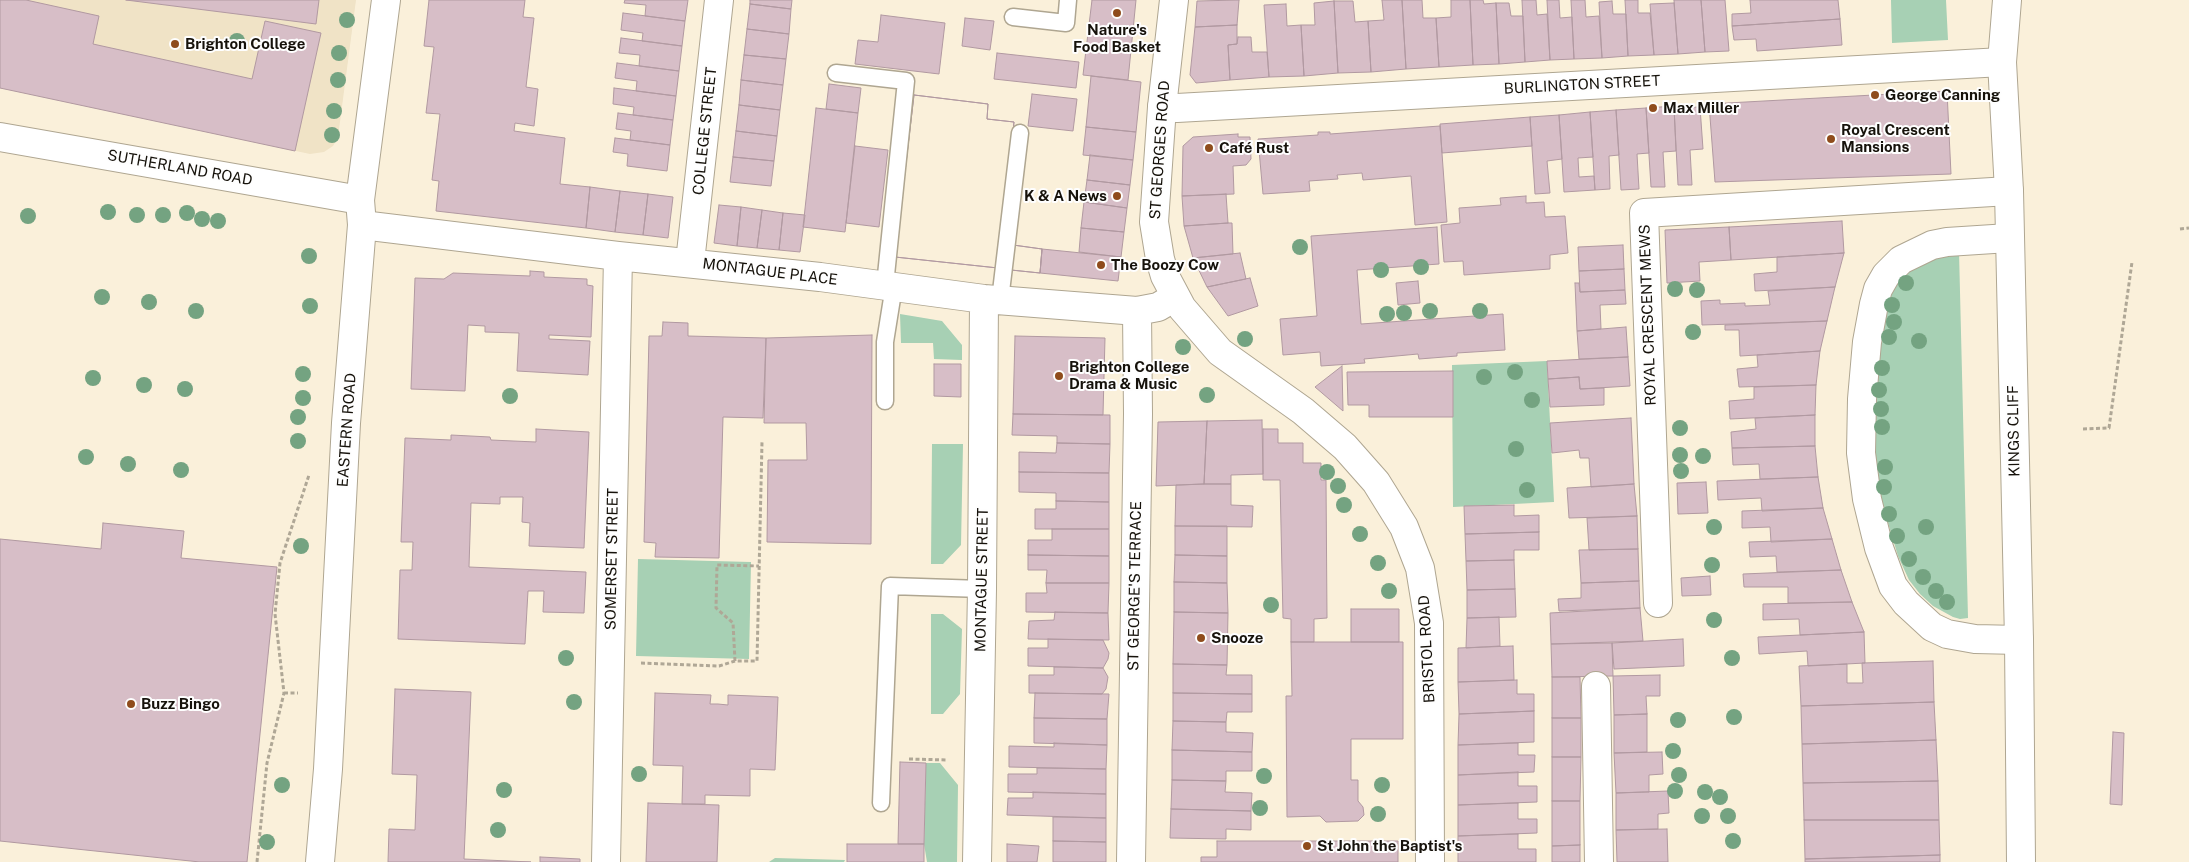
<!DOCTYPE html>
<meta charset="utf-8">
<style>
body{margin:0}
canvas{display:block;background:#faf0da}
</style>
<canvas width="2189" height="862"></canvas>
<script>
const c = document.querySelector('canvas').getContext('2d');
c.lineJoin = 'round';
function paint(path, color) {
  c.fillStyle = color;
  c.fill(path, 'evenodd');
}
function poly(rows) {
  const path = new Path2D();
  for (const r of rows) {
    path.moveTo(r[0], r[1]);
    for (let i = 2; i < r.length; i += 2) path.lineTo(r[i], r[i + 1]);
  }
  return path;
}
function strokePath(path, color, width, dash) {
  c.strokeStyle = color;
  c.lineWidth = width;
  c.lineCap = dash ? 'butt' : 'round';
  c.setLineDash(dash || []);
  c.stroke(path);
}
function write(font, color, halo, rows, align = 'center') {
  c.font = font + ' "Public Sans",sans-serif';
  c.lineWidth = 4;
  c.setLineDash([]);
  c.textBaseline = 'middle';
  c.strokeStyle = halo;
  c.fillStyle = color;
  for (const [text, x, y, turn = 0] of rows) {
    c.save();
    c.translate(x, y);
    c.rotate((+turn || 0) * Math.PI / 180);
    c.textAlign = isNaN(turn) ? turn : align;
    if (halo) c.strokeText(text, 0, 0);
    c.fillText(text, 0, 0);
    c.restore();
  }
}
paint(poly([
 [0,0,356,0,338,137,333,146,324,152,310,154,0,88]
]), '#f0e3c6');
paint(poly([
 [1891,0,1946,0,1948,40,1892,43],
 [1959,251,1968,618,1960,619,1953,617,1933,606,1920,594,1909,580,1898,556,1876,483,1871,412,1887,294,1907,271,1919,263],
 [900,314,942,321,962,345,962,360,934,359,933,343,901,343],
 [1547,361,1554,502,1453,507,1452,365],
 [932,444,963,444,961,545,943,564,931,564],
 [638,559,751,562,749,659,636,656],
 [931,614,943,614,962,629,960,694,943,714,931,714],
 [926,763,940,763,958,785,957,862,927,862,924,844],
 [775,858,845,860,844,862,769,862]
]), '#a7d0b4');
const building = poly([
 [0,0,26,0,99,16,93,44,252,79,265,21,321,33,295,151,0,88,0,0],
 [126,0,319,0,316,24,126,0],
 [429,0,525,0,523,17,534,18,526,87,538,89,534,126,515,123,514,131,565,138,560,184,590,187,586,228,436,211,439,181,432,180,440,114,426,113,434,47,424,46,429,0],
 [625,0,688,0,685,21,645,16,646,5,624,3,625,0],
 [750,0,792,0,791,9,750,4,750,0],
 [1092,0,1136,0,1128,80,1083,75,1092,0],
 [1239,0,1237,25,1195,27,1197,1,1239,0],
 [1382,0,1402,0,1406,69,1371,72,1368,21,1384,20,1382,0],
 [1402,0,1422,0,1423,18,1436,18,1439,67,1406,69,1402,0],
 [1451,0,1470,0,1473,65,1439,67,1436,18,1451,17,1451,0],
 [1470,0,1483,0,1484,4,1496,3,1499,64,1473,65,1470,0],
 [1522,0,1536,0,1537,15,1547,14,1550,60,1525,62,1522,0],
 [1547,0,1559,0,1560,18,1572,17,1574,59,1550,60,1547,0],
 [1571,0,1585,0,1586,17,1599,16,1602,58,1574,59,1571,0],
 [1625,0,1638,0,1638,13,1650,13,1654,55,1628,56,1625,0],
 [1674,0,1701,0,1705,52,1678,54,1674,0],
 [1701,0,1725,0,1729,51,1705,52,1701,0],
 [1750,0,1838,0,1840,19,1732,26,1732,14,1751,13,1750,0],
 [1334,1,1338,73,1304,76,1301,25,1315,25,1314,3,1334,1],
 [1334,1,1353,1,1355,22,1368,21,1371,72,1338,73,1334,1],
 [1612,1,1613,14,1626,14,1628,56,1602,58,1599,2,1612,1],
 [1496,3,1509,3,1511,16,1523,16,1525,62,1499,64,1496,3],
 [1674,3,1678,54,1654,55,1650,4,1674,3],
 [750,4,791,9,789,34,747,29,750,4],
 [1286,4,1287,26,1301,25,1304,76,1269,77,1264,5,1286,4],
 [623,13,685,21,682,46,642,41,643,33,621,30,623,13],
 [881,15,945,23,939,74,855,64,858,40,878,42,881,15],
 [965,18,994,21,990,50,962,46,965,18],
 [1840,19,1842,45,1757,51,1756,39,1734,40,1732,26,1840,19],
 [1237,25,1237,44,1228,45,1230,80,1196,83,1190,75,1195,27,1237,25],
 [747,29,789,34,786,59,744,55,747,29],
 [1238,37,1251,37,1252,52,1267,52,1269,77,1230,80,1228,45,1237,44,1238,37],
 [621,38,682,46,679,71,639,66,640,55,619,53,621,38],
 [997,53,1079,62,1076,88,994,79,997,53],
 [744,55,786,59,783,85,741,80,744,55],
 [617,63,679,71,676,96,636,91,637,81,615,78,617,63],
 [1091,76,1141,82,1136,132,1086,127,1091,76],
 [741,80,783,85,780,110,739,105,741,80],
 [829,84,861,88,858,113,826,109,829,84],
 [614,88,676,96,673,120,633,115,634,107,613,104,614,88],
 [1947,91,1951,174,1715,182,1709,104,1947,91],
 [1032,94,1077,99,1073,131,1028,126,1032,94],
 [914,95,988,104,987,119,1014,122,998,268,895,257,914,95],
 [914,95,988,104,987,119,1014,122,998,268,895,257,914,95],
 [739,105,780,110,777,136,736,131,739,105],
 [1674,106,1676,151,1663,152,1665,187,1651,187,1646,108,1674,106],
 [1700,107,1703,149,1690,150,1692,185,1678,185,1674,108,1700,107],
 [816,108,858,113,845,232,803,227,816,108],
 [1646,108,1649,153,1637,154,1639,189,1621,190,1616,110,1646,108],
 [1616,110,1619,155,1609,156,1610,189,1595,190,1590,112,1616,110],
 [1590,112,1593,157,1578,158,1579,177,1594,176,1595,190,1564,192,1559,115,1590,112],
 [618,113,673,120,670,145,630,140,631,131,616,129,618,113],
 [1559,115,1562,159,1547,161,1550,193,1535,194,1530,117,1559,115],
 [1530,117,1532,146,1442,153,1440,124,1530,117],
 [1440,126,1447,222,1415,225,1411,176,1363,180,1362,173,1337,175,1338,179,1309,181,1310,191,1263,194,1258,139,1318,135,1318,132,1330,132,1330,134,1440,126],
 [1086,127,1136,132,1133,160,1083,155,1086,127],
 [736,131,777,136,774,161,733,157,736,131],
 [1238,134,1238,137,1250,137,1251,159,1246,165,1233,166,1234,194,1182,196,1183,146,1193,137,1238,134],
 [615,138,670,145,667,171,627,166,628,154,613,152,615,138],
 [855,146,888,150,879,227,846,223,855,146],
 [1090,155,1133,160,1130,185,1087,180,1090,155],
 [733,157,774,161,771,186,730,182,733,157],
 [1087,180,1130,185,1127,208,1084,202,1087,180],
 [590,187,620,191,615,232,586,228,590,187],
 [620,191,648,194,643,235,615,232,620,191],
 [648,194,673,197,668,238,643,235,648,194],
 [1226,194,1228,223,1184,226,1182,196,1226,194],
 [1526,196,1526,203,1544,202,1545,217,1565,216,1568,253,1550,255,1550,269,1464,275,1463,261,1444,262,1441,225,1460,223,1459,208,1501,205,1500,198,1526,196],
 [1084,202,1127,208,1124,232,1081,228,1084,202],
 [719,205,741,207,737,246,714,243,719,205],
 [741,207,762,210,757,248,737,246,741,207],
 [762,210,783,213,779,250,757,248,762,210],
 [783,213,805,215,800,252,779,250,783,213],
 [1842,221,1844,253,1731,260,1729,227,1842,221],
 [1228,223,1232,223,1233,254,1193,258,1184,226,1228,223],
 [1437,227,1439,264,1357,270,1361,324,1503,314,1505,350,1457,353,1457,356,1419,359,1418,354,1364,359,1365,363,1321,366,1320,352,1283,355,1280,319,1317,316,1311,236,1437,227],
 [1729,227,1731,260,1699,262,1700,281,1667,283,1665,230,1729,227],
 [1081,228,1124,232,1121,257,1079,252,1081,228],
 [1013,245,1042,249,1040,273,1011,270,1013,245],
 [1013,245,1042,249,1040,273,1011,270,1013,245],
 [1623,245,1624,269,1579,271,1578,247,1623,245],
 [1042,249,1121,257,1118,281,1040,273,1042,249],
 [1240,253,1246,279,1207,287,1193,258,1240,253],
 [1844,253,1835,287,1755,291,1754,274,1777,272,1777,257,1844,253],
 [1624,269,1625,290,1580,292,1579,271,1624,269],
 [530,271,544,272,544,277,587,279,587,285,593,286,591,337,549,335,549,339,590,341,588,375,517,371,519,333,485,332,485,326,468,325,465,391,411,389,415,278,444,279,453,273,530,276,530,271],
 [1250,278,1258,306,1228,316,1207,287,1250,278],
 [1418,281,1420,303,1398,305,1396,283,1418,281],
 [1575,283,1579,283,1580,292,1625,290,1626,304,1600,305,1601,329,1577,331,1575,283],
 [1835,287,1827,321,1702,325,1701,301,1720,300,1720,304,1745,303,1745,306,1770,305,1768,291,1835,287],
 [1827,321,1820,351,1757,355,1740,356,1739,330,1725,330,1725,325,1827,321],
 [663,322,688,323,688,336,766,338,763,418,723,417,719,558,655,557,656,543,644,542,649,336,662,336,663,322],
 [1626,327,1628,357,1579,359,1577,331,1626,327],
 [872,335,871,544,767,542,768,460,807,460,806,423,764,423,766,338,872,335],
 [1015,336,1105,338,1103,415,1013,414,1015,336],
 [1820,351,1816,385,1739,387,1737,369,1758,367,1757,355,1820,351],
 [1628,357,1630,386,1580,389,1579,377,1548,379,1547,361,1628,357],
 [934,364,961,364,961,397,934,396,934,364],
 [1342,366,1343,411,1315,387,1342,366],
 [1453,371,1453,417,1369,417,1369,405,1348,405,1347,372,1453,371],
 [1579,377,1580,389,1604,388,1604,405,1550,407,1548,379,1579,377],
 [1816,385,1815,415,1730,419,1729,401,1754,399,1754,387,1816,385],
 [1013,414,1110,415,1110,444,1057,443,1057,436,1012,435,1013,414],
 [1815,415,1815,446,1732,448,1731,432,1756,429,1755,418,1815,415],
 [1631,418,1634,484,1591,487,1589,458,1580,458,1579,450,1552,453,1550,423,1631,418],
 [1262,420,1263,474,1231,475,1231,484,1204,484,1207,421,1262,420],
 [1207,421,1204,484,1156,486,1158,422,1207,421],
 [536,429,589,432,584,548,529,546,530,523,522,522,523,497,500,497,500,504,471,503,469,567,586,572,584,613,543,612,544,591,528,591,525,644,398,639,400,570,412,570,413,542,401,542,405,438,451,440,451,435,490,437,491,440,536,442,536,429],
 [1263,429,1278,429,1278,443,1303,443,1303,463,1321,463,1321,480,1326,480,1327,618,1314,619,1314,642,1291,642,1291,619,1283,618,1280,480,1263,480,1263,429],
 [1057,443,1110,444,1109,473,1019,472,1019,452,1056,453,1057,443],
 [1815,446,1818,477,1760,479,1759,464,1733,465,1732,448,1815,446],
 [1019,472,1109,473,1109,502,1056,501,1056,493,1019,492,1019,472],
 [1818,477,1823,508,1762,511,1761,498,1718,500,1717,481,1818,477],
 [1706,482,1708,513,1678,514,1677,483,1706,482],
 [1204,484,1231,484,1231,505,1253,506,1252,527,1175,526,1176,485,1204,484],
 [1634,484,1637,516,1569,518,1567,488,1634,484],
 [1056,501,1109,502,1109,529,1035,529,1035,509,1056,509,1056,501],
 [1514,505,1514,516,1539,515,1539,532,1465,534,1464,506,1514,505],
 [1823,508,1832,539,1771,542,1770,527,1742,528,1742,511,1823,508],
 [1637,516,1638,549,1589,550,1587,518,1637,516],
 [103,523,184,531,181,558,277,567,247,862,200,862,0,841,0,539,101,549,103,523],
 [1175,526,1227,526,1227,556,1175,555,1175,526],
 [1052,529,1109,529,1109,556,1028,555,1028,540,1052,540,1052,529],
 [1539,532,1539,550,1514,550,1514,560,1466,561,1465,534,1539,532],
 [1832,539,1841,570,1777,572,1776,556,1750,557,1749,542,1832,539],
 [1638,549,1639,581,1581,583,1579,550,1638,549],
 [1028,555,1109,556,1109,583,1046,583,1047,570,1028,570,1028,555],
 [1175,555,1227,556,1227,583,1174,582,1175,555],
 [1514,560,1515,589,1467,590,1466,561,1514,560],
 [1841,570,1852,602,1788,603,1788,587,1744,587,1743,574,1841,570],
 [1710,576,1711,595,1682,596,1681,578,1710,576],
 [1639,581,1640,608,1559,611,1558,599,1581,598,1581,583,1639,581],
 [1174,582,1227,583,1228,613,1174,612,1174,582],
 [1046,583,1109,583,1108,613,1026,612,1026,593,1047,593,1046,583],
 [1515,589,1516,617,1467,618,1467,590,1515,589],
 [1852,602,1864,632,1800,635,1799,619,1763,620,1763,604,1852,602],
 [1640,608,1643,641,1551,644,1550,613,1640,608],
 [1351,609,1399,609,1399,642,1351,642,1351,609],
 [1055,612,1108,613,1109,640,1028,639,1029,621,1054,620,1055,612],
 [1174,612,1228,613,1227,665,1173,664,1174,612],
 [1499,617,1500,646,1466,648,1467,618,1499,617],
 [1864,632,1865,663,1808,666,1807,651,1759,654,1758,637,1864,632],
 [1048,639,1103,640,1109,653,1108,659,1103,668,1028,666,1028,648,1048,648,1048,639],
 [1683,639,1684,666,1614,669,1612,643,1683,639],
 [1291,642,1403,642,1403,739,1351,739,1351,780,1358,780,1358,801,1363,807,1364,815,1358,821,1326,822,1320,816,1287,817,1286,696,1292,696,1291,642],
 [1612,643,1613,676,1552,677,1551,644,1612,643],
 [1513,646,1514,680,1458,682,1458,648,1513,646],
 [1933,661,1934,702,1801,706,1799,666,1847,664,1847,683,1863,683,1862,663,1933,661],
 [1173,664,1227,665,1226,675,1252,675,1252,694,1173,693,1173,664],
 [1054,667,1103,668,1108,677,1106,689,1102,694,1029,693,1029,675,1054,675,1054,667],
 [1660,675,1660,696,1646,696,1647,714,1614,715,1613,676,1660,675],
 [1552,677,1580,677,1581,718,1552,718,1552,677],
 [1517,680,1517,694,1534,694,1534,711,1459,714,1458,682,1517,680],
 [395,689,471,692,464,859,531,862,388,862,389,829,415,830,417,775,392,774,395,689],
 [655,693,711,695,710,704,718,704,728,705,728,695,778,697,775,770,750,769,750,796,705,795,705,804,682,804,683,766,653,765,655,693],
 [1035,693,1109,694,1107,719,1034,718,1035,693],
 [1173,693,1252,694,1252,712,1227,712,1226,722,1173,721,1173,693],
 [1934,702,1936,740,1802,744,1801,706,1934,702],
 [1534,711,1534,742,1458,745,1459,714,1534,711],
 [1647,714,1647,752,1614,753,1614,715,1647,714],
 [1034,718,1107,719,1107,745,1034,743,1034,718],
 [1552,718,1581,718,1581,757,1552,757,1552,718],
 [1173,721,1226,722,1226,732,1253,733,1252,752,1172,750,1173,721],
 [2113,732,2124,733,2122,805,2110,804,2113,732],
 [1936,740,1938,781,1803,783,1802,744,1936,740],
 [1054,743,1107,745,1106,769,1009,767,1009,746,1054,747,1054,743],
 [1518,743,1518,755,1535,755,1534,772,1458,775,1458,745,1518,743],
 [1172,750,1252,752,1252,771,1226,771,1226,781,1172,780,1172,750],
 [1662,752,1663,774,1649,775,1649,792,1616,793,1614,753,1662,752],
 [1552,757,1581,757,1580,801,1552,801,1552,757],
 [900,762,926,763,924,844,898,844,900,762],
 [1037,768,1106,769,1106,794,1008,792,1008,774,1037,774,1037,768],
 [1518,772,1518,786,1537,786,1537,802,1458,805,1458,775,1518,772],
 [1172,780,1226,781,1225,792,1252,793,1251,811,1171,809,1172,780],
 [1938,781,1939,820,1804,820,1803,783,1938,781],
 [1668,791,1669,813,1658,814,1658,829,1616,830,1616,793,1668,791],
 [1033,792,1106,794,1106,818,1007,815,1008,798,1033,798,1033,792],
 [1552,801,1580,801,1580,845,1552,846,1552,801],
 [648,803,719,805,717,862,646,862,648,803],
 [1518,803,1518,819,1537,819,1537,833,1458,836,1458,805,1518,803],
 [1171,809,1251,811,1251,830,1226,829,1226,839,1170,838,1171,809],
 [1053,817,1106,818,1106,842,1053,841,1053,817],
 [1804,820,1939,820,1940,855,1805,859,1804,820],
 [1667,829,1668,862,1617,862,1616,830,1667,829],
 [1518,834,1518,849,1536,849,1536,862,1458,862,1458,836,1518,834],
 [1053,841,1106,842,1106,862,1053,862,1053,841],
 [1217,841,1398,841,1398,862,1201,862,1201,857,1217,857,1217,841],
 [847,844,924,844,924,862,847,862,847,844],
 [1007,844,1039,846,1037,862,1007,862,1007,844],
 [1580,845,1580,862,1552,862,1552,846,1580,845],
 [1940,855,1940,862,1805,862,1805,859,1940,855],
 [540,857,580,859,580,862,540,862,540,857]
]);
paint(building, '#d7bec7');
strokePath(building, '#b199a1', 1);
const service = poly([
 [1013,17,1066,23,1068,0],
 [836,73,906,81,885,285],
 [1000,300,1020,133],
 [885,401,885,342,894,286],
 [881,803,890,586,982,589]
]);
const minor = poly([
 [1162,107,1177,108,2002,62],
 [0,137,360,200],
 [362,225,618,256,820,277,984,299,1137,311,1158,307,1175,297],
 [2009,238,1947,242,1932,245,1901,260,1886,275,1878,289,1874,304,1867,342,1862,399,1861,453,1867,499,1879,548,1893,586,1906,603,1932,627,1947,634,1975,639,2019,640],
 [690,262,719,0],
 [1658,603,1644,213,2009,191],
 [1596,686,1599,862],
 [606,862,618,256],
 [977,862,982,589,984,299],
 [1131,862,1138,414,1137,311]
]);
const tertiary = poly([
 [320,862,328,769,346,423,362,225,360,200,386,0]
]);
const secondary = poly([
 [1174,0,1162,107,1154,222,1160,259,1165,276,1182,308,1220,352,1303,411,1345,447,1376,482,1404,527,1420,568,1429,623,1430,862]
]);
const primary = poly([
 [2007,0,2002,62,2009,191,2019,640,2021,862]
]);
strokePath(service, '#afa691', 19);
strokePath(minor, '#afa691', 30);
strokePath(tertiary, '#afa691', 30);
strokePath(secondary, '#afa691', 30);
strokePath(primary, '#afa691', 30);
strokePath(poly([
 [2180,229,2189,228],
 [2083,429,2109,428,2132,262],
 [735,661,733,623,716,608,717,565,759,566],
 [641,663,719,666,735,661,757,661,762,442],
 [284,693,298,693],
 [909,759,948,760],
 [257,862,267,763,284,693,275,614,280,563,309,475]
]), '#afa796', 3, [4, 2.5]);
strokePath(service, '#fff', 16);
strokePath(minor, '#fff', 28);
strokePath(tertiary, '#fff', 28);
strokePath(secondary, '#fff', 28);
strokePath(primary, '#fff', 28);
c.fillStyle = '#74a381';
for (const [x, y] of [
 [347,20],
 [237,41],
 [339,53],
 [338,80],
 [334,111],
 [332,135],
 [108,212],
 [187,213],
 [137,215],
 [163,215],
 [28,216],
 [202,219],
 [218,221],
 [1300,247],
 [309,256],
 [1421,267],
 [1381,270],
 [1906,283],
 [1675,289],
 [1697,290],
 [102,297],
 [149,302],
 [1892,305],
 [310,306],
 [196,311],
 [1430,311],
 [1480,311],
 [1404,313],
 [1387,314],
 [1894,322],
 [1693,332],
 [1889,337],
 [1245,339],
 [1919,341],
 [1183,347],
 [1882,368],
 [1515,372],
 [303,374],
 [1484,377],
 [93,378],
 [144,385],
 [185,389],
 [1879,390],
 [1207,395],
 [510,396],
 [303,398],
 [1532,400],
 [1881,409],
 [298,417],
 [1882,427],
 [1680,428],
 [298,441],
 [1516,449],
 [1680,455],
 [1703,456],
 [86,457],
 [128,464],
 [1885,467],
 [181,470],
 [1681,471],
 [1327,472],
 [1338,486],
 [1884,487],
 [1527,490],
 [1344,505],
 [1889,514],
 [1714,527],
 [1926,527],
 [1360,534],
 [1897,536],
 [301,546],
 [1909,559],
 [1378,563],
 [1712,565],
 [1923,577],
 [1389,591],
 [1936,591],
 [1947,602],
 [1271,605],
 [1714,620],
 [566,658],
 [1732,658],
 [574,702],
 [1734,717],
 [1678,720],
 [1673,751],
 [639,774],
 [1679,775],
 [1264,776],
 [282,785],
 [1382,785],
 [504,790],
 [1675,791],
 [1705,792],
 [1720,797],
 [1260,808],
 [1378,814],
 [1702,816],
 [1728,816],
 [498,830],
 [1733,841],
 [267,842]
]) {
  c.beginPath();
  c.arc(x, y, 8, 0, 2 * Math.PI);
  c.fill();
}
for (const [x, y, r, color] of [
 [1117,13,5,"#8f4c1c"],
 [175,44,5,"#8f4c1c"],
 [1875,95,5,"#8f4c1c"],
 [1653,108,5,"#8f4c1c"],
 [1831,139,5,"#8f4c1c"],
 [1209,148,5,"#8f4c1c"],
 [1117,196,5,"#8f4c1c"],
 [1101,265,5,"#8f4c1c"],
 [1059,376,5,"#8f4c1c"],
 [1201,638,5,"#8f4c1c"],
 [131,704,5,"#8f4c1c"],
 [1307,846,5,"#8f4c1c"]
]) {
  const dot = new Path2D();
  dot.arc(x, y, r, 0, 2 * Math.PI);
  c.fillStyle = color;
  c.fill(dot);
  strokePath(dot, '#fefefe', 2);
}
write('bold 15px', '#16120b', '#fefefe', [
 ["Nature's",1117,30,"center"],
 ["Food Basket",1117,47,"center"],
 ["Brighton College",185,44],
 ["George Canning",1885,95],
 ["Max Miller",1663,108],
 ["Royal Crescent",1841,130],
 ["Mansions",1841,147],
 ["Café Rust",1219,148],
 ["K & A News",1107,196,"right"],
 ["The Boozy Cow",1111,265],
 ["Brighton College",1069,367],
 ["Drama & Music",1069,384],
 ["Snooze",1211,638],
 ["Buzz Bingo",141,704],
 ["St John the Baptist's",1317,846]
], 'left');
write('15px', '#16120b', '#fefefe', [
 ["BURLINGTON STREET",1582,85,-3],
 ["COLLEGE STREET",705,131,-84],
 ["ST GEORGES ROAD",1160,150,-86],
 ["SUTHERLAND ROAD",180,168,10],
 ["MONTAGUE PLACE",770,272,7],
 ["ROYAL CRESCENT MEWS",1648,315,-92],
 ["EASTERN ROAD",347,430,-86],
 ["KINGS CLIFF",2014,431,-91],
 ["SOMERSET STREET",612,559,-89],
 ["MONTAGUE STREET",982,580,-89],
 ["ST GEORGE'S TERRACE",1135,586,-89],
 ["BRISTOL ROAD",1427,649,-93]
]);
</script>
